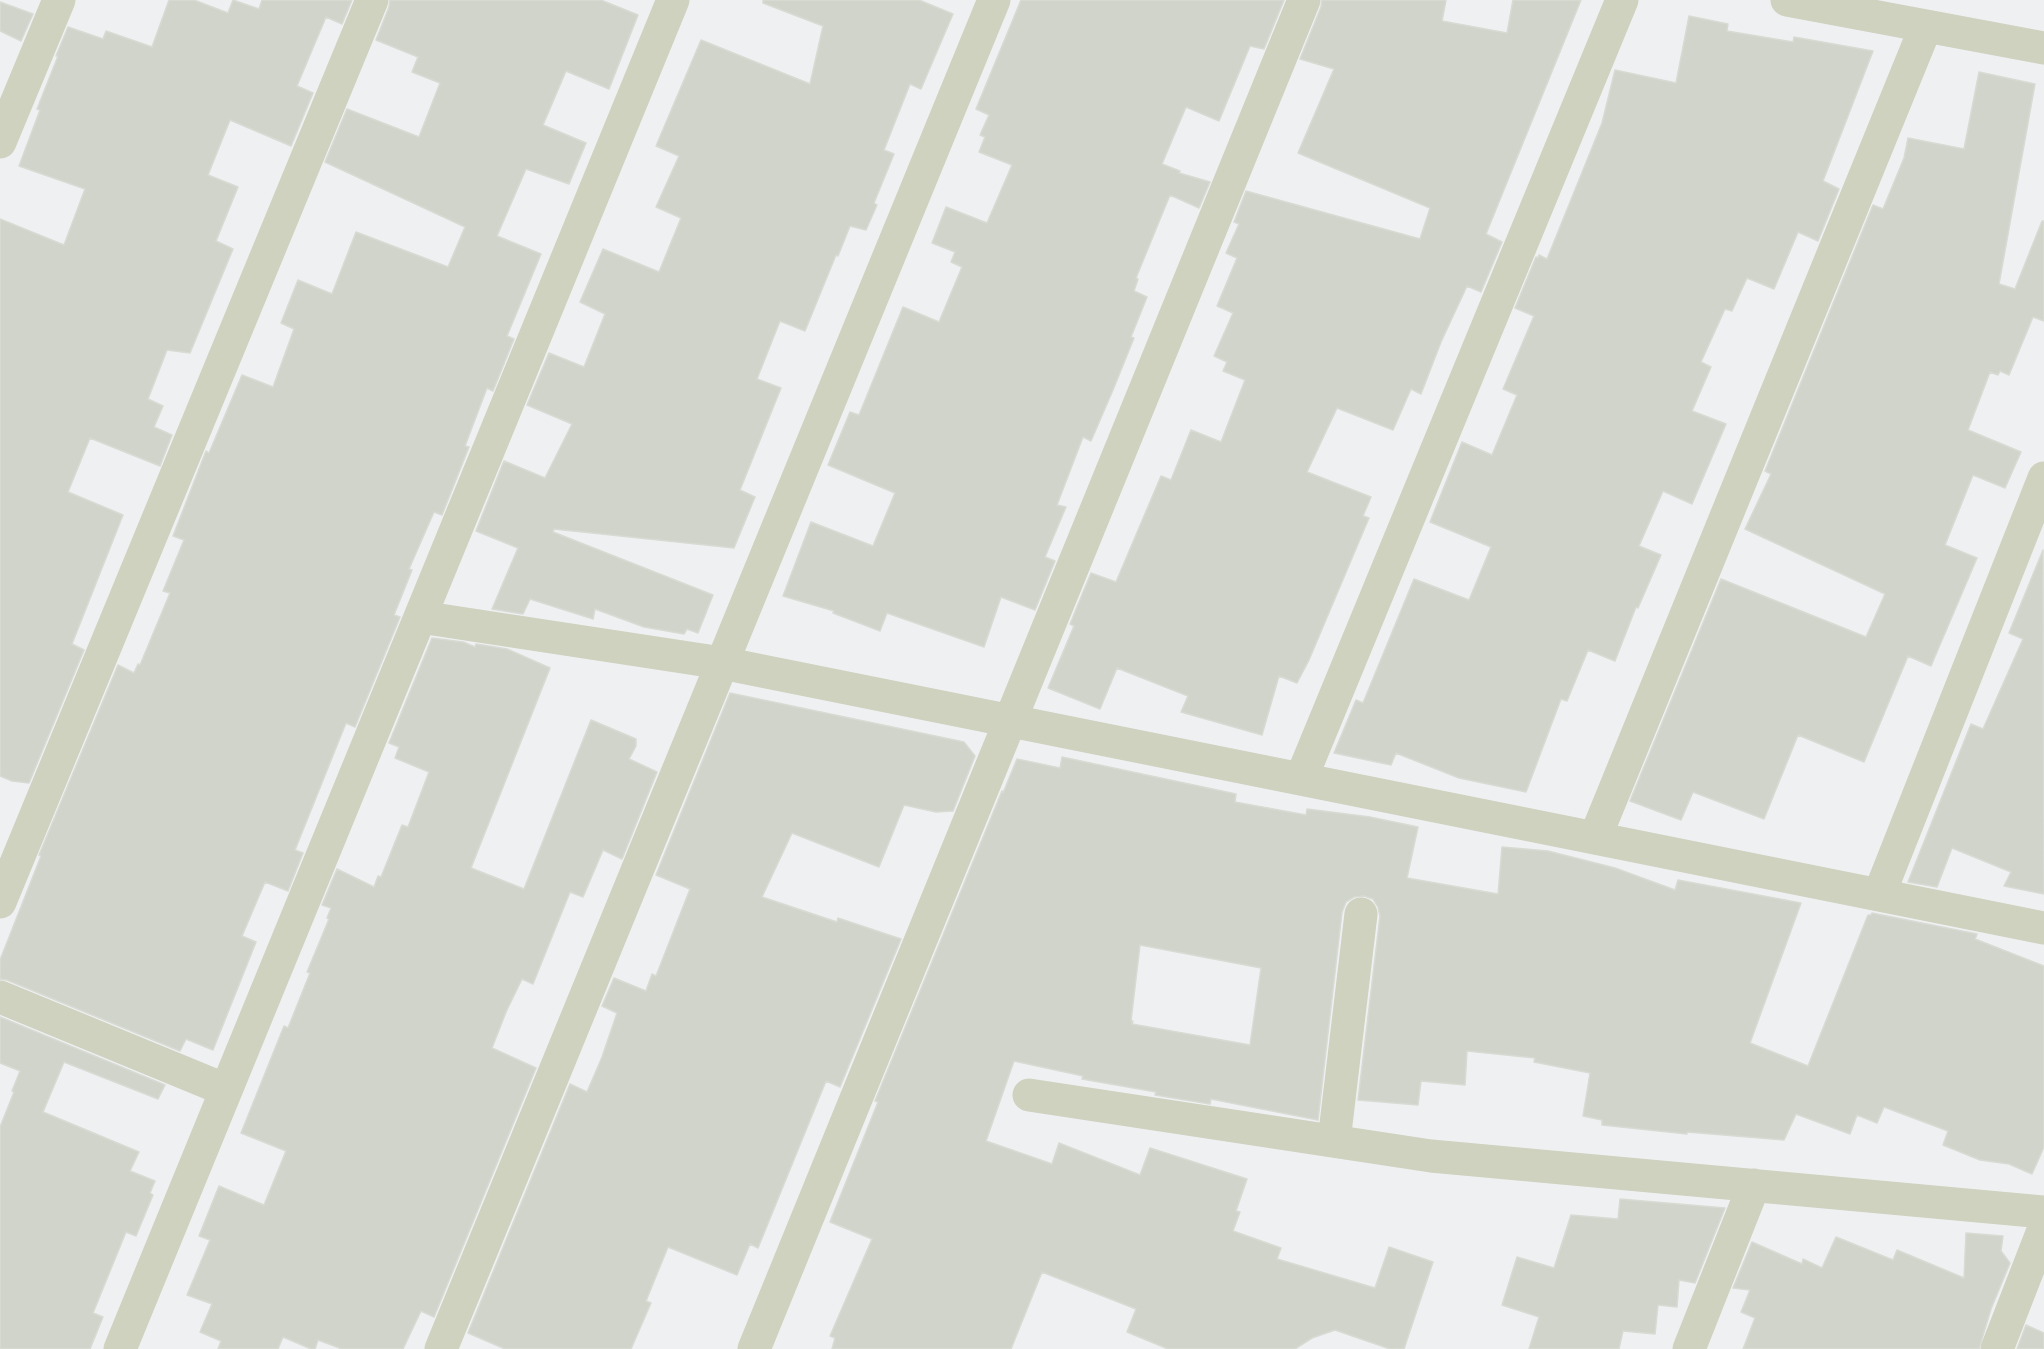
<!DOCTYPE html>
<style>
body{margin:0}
canvas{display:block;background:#eff0f2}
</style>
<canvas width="2044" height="1349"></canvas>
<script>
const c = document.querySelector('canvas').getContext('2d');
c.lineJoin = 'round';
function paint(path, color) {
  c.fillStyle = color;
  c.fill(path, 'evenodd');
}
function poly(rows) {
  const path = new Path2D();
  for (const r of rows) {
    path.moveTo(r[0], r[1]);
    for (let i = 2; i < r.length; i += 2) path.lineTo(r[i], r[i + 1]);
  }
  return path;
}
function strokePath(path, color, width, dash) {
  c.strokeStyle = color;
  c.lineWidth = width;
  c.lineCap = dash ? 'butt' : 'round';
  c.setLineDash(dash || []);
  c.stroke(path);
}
const building = poly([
 [169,0,194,0,228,13,233,0,259,9,262,0,352,0,342,24,326,17,297,86,313,93,291,146,230,120,208,175,238,187,216,241,233,249,190,353,167,350,148,399,163,406,154,427,172,435,160,466,90,438,68,492,123,515,72,644,84,650,29,783,12,781,0,776,0,219,64,245,85,189,19,166,40,110,37,109,58,56,56,56,68,27,103,39,106,31,152,47,169,0],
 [390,0,601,0,638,15,609,89,566,71,543,125,586,143,569,184,526,169,497,236,541,254,507,336,514,339,493,391,487,388,465,446,469,447,442,515,434,512,409,569,412,570,394,615,400,617,355,727,346,723,295,850,303,853,288,891,265,882,242,936,256,942,213,1050,186,1039,180,1051,7,980,0,979,0,960,41,856,39,855,118,665,134,673,138,664,140,665,170,593,163,591,184,540,173,536,206,451,209,453,242,375,273,387,294,329,281,323,298,280,332,294,356,232,448,267,465,227,325,162,347,109,419,137,440,83,412,72,418,57,376,40,389,7,390,0],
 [763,0,919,0,953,14,921,89,910,84,884,150,894,154,874,203,877,205,866,230,850,226,838,256,836,255,805,331,780,321,757,379,781,388,740,490,755,497,734,548,554,529,553,532,713,595,698,633,687,629,684,634,644,627,595,609,593,619,530,599,523,614,492,609,518,548,476,531,504,461,545,478,572,424,527,405,549,353,584,367,605,314,580,302,603,249,659,272,681,218,656,207,679,156,656,146,701,40,810,84,823,26,763,3,763,0],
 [1021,0,1284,0,1264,49,1250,46,1219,121,1186,107,1162,164,1180,171,1179,173,1210,182,1199,208,1170,195,1136,278,1138,279,1134,291,1147,297,1131,337,1134,338,1113,390,1091,441,1083,437,1057,505,1066,507,1045,557,1055,561,1035,610,1001,597,984,647,887,613,880,631,833,613,834,611,783,596,811,522,873,546,895,493,828,465,850,412,859,415,903,307,939,322,962,267,951,262,955,252,932,243,946,207,987,223,1012,165,979,152,985,137,980,135,989,115,976,109,1021,0],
 [1322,0,1446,0,1442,21,1507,33,1513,0,1581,0,1486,234,1502,242,1481,292,1467,286,1441,342,1421,394,1411,389,1393,430,1337,408,1307,472,1371,497,1363,516,1369,518,1309,660,1297,683,1279,676,1262,735,1181,712,1188,696,1117,668,1100,709,1048,688,1074,626,1070,624,1091,573,1116,582,1161,476,1171,480,1191,430,1221,442,1245,380,1223,371,1227,362,1214,356,1233,313,1217,306,1237,258,1226,253,1239,224,1234,222,1246,191,1420,239,1430,208,1298,153,1334,69,1300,59,1321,7,1322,0],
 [0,2,33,14,21,41,0,31,0,2],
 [1689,16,1728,24,1727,31,1793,42,1794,37,1873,51,1823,181,1839,189,1818,241,1798,232,1774,289,1747,278,1732,311,1725,309,1701,362,1711,367,1692,411,1726,424,1692,504,1663,491,1639,546,1661,555,1638,608,1636,607,1615,661,1588,650,1567,701,1561,699,1526,792,1459,778,1396,753,1391,765,1334,753,1356,700,1363,703,1414,579,1469,600,1491,547,1430,522,1462,442,1492,455,1517,395,1503,389,1534,316,1515,308,1536,257,1538,258,1539,255,1547,259,1602,123,1615,70,1676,83,1689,16],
 [1979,72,2035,84,1999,284,2015,289,2042,221,2044,221,2044,321,2033,317,2009,375,2000,371,1998,375,1990,372,1968,430,2021,452,2005,488,1973,475,1945,545,1977,558,1931,666,1908,656,1864,762,1798,735,1764,819,1693,792,1681,820,1630,801,1721,579,1866,637,1885,594,1745,529,1771,474,1765,471,1873,205,1883,209,1904,158,1908,138,1964,149,1979,72],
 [2043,550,2044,894,2004,886,2011,872,1952,848,1937,887,1908,882,1971,724,1983,729,2023,639,2009,633,2043,550],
 [432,638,463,642,475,647,476,644,507,649,550,668,471,868,524,889,591,720,636,739,636,746,629,759,657,772,622,859,603,850,583,897,570,892,533,984,522,979,506,1012,492,1048,536,1068,434,1317,421,1311,403,1349,342,1349,318,1340,315,1349,311,1349,283,1337,278,1349,218,1349,221,1341,200,1332,212,1304,187,1295,210,1240,199,1236,219,1186,264,1205,286,1151,241,1133,284,1026,288,1028,310,973,307,972,329,919,327,918,331,908,322,905,337,869,374,887,378,876,381,877,402,825,408,827,429,772,395,758,399,747,389,743,432,638],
 [730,693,964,742,975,756,953,811,936,812,904,805,879,867,792,833,762,897,837,922,838,918,901,939,840,1087,826,1081,758,1248,750,1244,737,1275,668,1247,646,1301,651,1303,631,1349,505,1349,468,1333,570,1084,587,1092,602,1057,617,1013,602,1006,614,978,646,991,652,974,656,976,690,889,656,875,730,693],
 [1062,757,1236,794,1235,802,1306,815,1307,809,1370,817,1418,827,1407,878,1498,894,1502,847,1548,851,1615,868,1675,890,1678,880,1801,903,1750,1043,1808,1066,1868,915,1871,915,1872,913,1977,934,1975,939,2044,966,2044,1147,2032,1174,2009,1164,1980,1160,1943,1145,1948,1131,1884,1107,1877,1123,1857,1115,1850,1134,1796,1114,1784,1140,1687,1132,1687,1134,1602,1125,1602,1120,1583,1116,1590,1073,1534,1062,1535,1058,1467,1051,1465,1085,1421,1081,1418,1105,1358,1100,1380,916,1378,907,1373,899,1364,896,1354,897,1346,902,1342,912,1318,1120,1211,1099,1210,1104,1155,1095,1156,1092,1082,1079,1083,1076,1014,1061,986,1141,1052,1164,1059,1143,1140,1175,1150,1148,1247,1179,1236,1211,1240,1212,1233,1231,1281,1248,1277,1259,1375,1288,1389,1247,1433,1262,1404,1349,1390,1349,1335,1330,1312,1338,1295,1349,1168,1349,1127,1332,1136,1309,1042,1272,1011,1349,832,1349,835,1338,830,1336,872,1239,830,1222,878,1102,875,1101,1002,791,1003,793,1017,759,1060,768,1062,757],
 [1140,945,1261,968,1250,1045,1132,1024,1133,1021,1131,1021,1140,945],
 [0,1017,165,1085,158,1099,64,1062,43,1112,139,1152,130,1171,155,1181,150,1193,153,1195,136,1236,126,1232,93,1313,103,1317,90,1349,0,1349,0,1127,14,1092,12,1091,20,1071,0,1063,0,1017],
 [1620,1199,1725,1208,1695,1283,1679,1280,1677,1307,1658,1305,1655,1334,1623,1331,1619,1349,1529,1349,1539,1317,1502,1305,1517,1257,1554,1268,1571,1215,1618,1219,1620,1199],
 [1966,1233,2003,1236,2001,1251,2010,1263,1991,1309,1979,1349,1743,1349,1755,1318,1741,1312,1750,1290,1733,1288,1752,1242,1802,1264,1803,1259,1822,1268,1836,1237,1893,1260,1897,1250,1964,1278,1966,1233],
 [2026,1325,2044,1333,2044,1349,2017,1349,2026,1325]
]);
paint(building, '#d1d4cb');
strokePath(building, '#d7dbd3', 1.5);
strokePath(poly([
 [1787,0,2044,48],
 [0,142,59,0],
 [420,617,722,663,2044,928],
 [1301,779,1622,0],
 [1595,838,1926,26],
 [1879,895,2044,478],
 [0,902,372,0],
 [0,997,226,1090],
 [1029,1095,1431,1156,2044,1212],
 [1334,1141,1361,914],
 [120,1349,673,0],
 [441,1349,994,0],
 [754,1349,1304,0],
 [1689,1349,1754,1185],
 [1997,1349,2044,1228]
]), '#ced2bf', 33);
</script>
